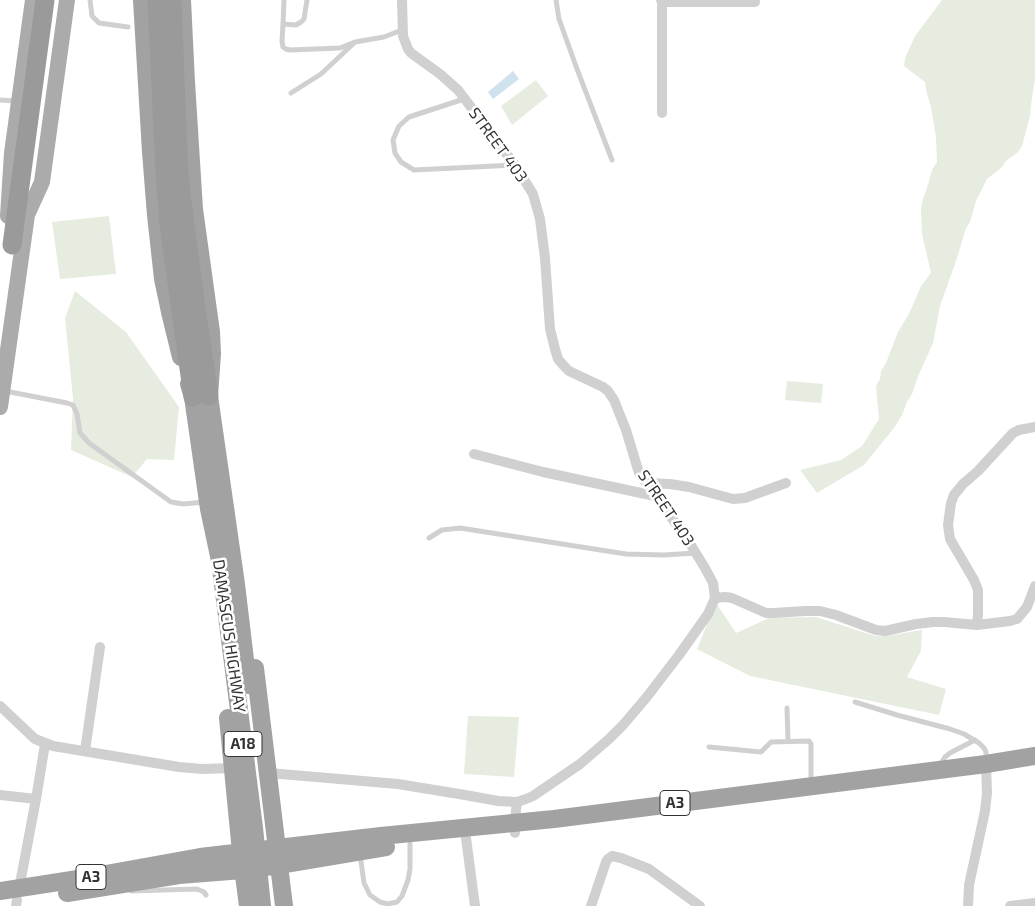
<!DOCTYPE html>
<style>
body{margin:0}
canvas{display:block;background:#fff}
</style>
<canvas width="1035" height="906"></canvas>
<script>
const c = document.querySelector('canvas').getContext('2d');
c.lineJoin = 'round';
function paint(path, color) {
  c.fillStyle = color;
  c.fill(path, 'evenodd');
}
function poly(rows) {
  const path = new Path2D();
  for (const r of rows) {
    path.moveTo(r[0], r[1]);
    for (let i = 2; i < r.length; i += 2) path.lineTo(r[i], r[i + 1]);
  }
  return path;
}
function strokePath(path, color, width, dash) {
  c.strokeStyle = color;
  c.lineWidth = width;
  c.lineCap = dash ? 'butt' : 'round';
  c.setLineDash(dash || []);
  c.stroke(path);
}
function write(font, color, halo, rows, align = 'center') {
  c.font = font + ' "Exo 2",sans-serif';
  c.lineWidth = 5;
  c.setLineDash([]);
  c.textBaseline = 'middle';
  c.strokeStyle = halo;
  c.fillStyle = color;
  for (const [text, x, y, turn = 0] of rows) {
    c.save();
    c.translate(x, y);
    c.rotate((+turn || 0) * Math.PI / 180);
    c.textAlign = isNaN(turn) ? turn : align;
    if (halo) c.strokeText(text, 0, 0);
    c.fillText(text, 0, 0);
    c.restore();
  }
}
paint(poly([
 [942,0,1035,0,1035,80,1032,97,1030,116,1022,146,1018,152,1006,161,1001,168,987,179,976,201,970,222,966,228,957,258,940,306,933,343,919,374,912,394,907,402,902,415,894,428,864,465,817,493,800,470,841,460,862,446,879,419,876,386,880,379,881,371,886,363,898,332,909,314,921,286,931,273,922,234,921,209,923,199,927,188,932,170,937,162,936,137,931,107,926,90,925,82,904,66,905,58,915,36],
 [536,80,548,96,512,125,501,106],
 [109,216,116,274,60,279,52,222],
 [75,291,126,332,179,407,174,460,147,459,132,477,71,450,73,398,65,318],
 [787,381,823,384,821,403,785,400],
 [716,603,736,633,769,618,816,617,875,636,886,636,922,630,921,651,907,677,946,689,939,715,750,676,697,649],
 [468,716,519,717,514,777,464,774]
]), '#e6ecdf');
paint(poly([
 [513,71,519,79,493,99,488,92]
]), '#cfe2ee');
strokePath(poly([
 [90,0,92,16,99,23,128,27],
 [284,0,283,24,296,25,301,22,304,19,307,0],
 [556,0,559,19,577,69,612,160],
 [283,24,282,41,283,47,286,49,290,50,340,48,355,42,384,37,402,30],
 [291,93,321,74,353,44],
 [464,99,409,117,399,126,393,140,395,153,401,162,414,170,515,165],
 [0,100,16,101],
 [5,391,67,403,73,405,77,414,80,433,89,443,171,502,183,504,205,502],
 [429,538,442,530,460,528,626,554,664,555,696,553],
 [855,702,897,715,950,729,964,734,979,743,984,748,986,752,986,761],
 [787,708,788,741],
 [709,747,761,752,771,742,809,741,811,744,811,783],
 [940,765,945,757,950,753,975,740],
 [360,854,364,883,370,895,380,902,387,904,397,902,402,896,408,880,410,869,410,844],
 [131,891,197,889,204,892,206,895]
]), '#d0d0d0', 5);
strokePath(poly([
 [661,0,662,2,755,2],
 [662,2,662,113],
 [474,454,543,472,655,496],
 [646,483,670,484,689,487,733,499,745,498,786,483],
 [715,598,725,597,732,598,766,613,774,613,805,611,820,611,836,615,876,630,885,631,916,624,933,622,944,622,977,625,1010,621,1017,619,1027,607,1035,586],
 [977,625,978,614,978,590,974,580,950,539,948,525,951,503,954,495,963,484,978,471,1013,433,1019,430,1035,427],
 [0,706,35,739,53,746,179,767,202,769,233,768],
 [85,751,100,647],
 [269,773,398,784,465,795,498,801,517,802,526,799,533,796,580,764,609,739,623,725,646,698,679,655,708,614,715,598,713,583,705,568,689,542,639,473,626,430,614,400,608,391,603,387,569,371,564,366,558,359,555,349,550,329,545,258,540,219,533,194,515,165,458,90,440,74,411,53,408,49,403,36,402,0],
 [0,795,36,799],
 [515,833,515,819,517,802],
 [466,838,475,906],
 [19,889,36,799,45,744],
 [16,906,17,900],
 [591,906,606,862,608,859,612,856,621,858,649,869,700,906],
 [968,906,969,885,985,811,987,793,986,764],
 [1010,906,1035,903]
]), '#d0d0d0', 10);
strokePath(poly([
 [8,216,12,153,33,0],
 [0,407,27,215,42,182,67,0]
]), '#ababab', 16);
strokePath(poly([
 [142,0,151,152,156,215,163,279,170,312,181,357],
 [182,0,186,82,194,209,211,332,212,354,209,396,236,584,248,685],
 [189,384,193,397,209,509,220,561,254,828,262,906],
 [255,668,284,906],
 [228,718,241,852,248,906],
 [0,891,78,879,200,857,381,836,554,819,986,764,1035,756],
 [67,893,179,875,243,870,279,865,386,847]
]), '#a2a2a2', 18);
strokePath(poly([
 [157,0,165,172,169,225,193,397],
 [172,0,178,157,181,193,194,294,209,396],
 [12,245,45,0]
]), '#9a9a9a', 19);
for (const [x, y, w] of [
 [243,744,38],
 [675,803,30],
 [91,877,30]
]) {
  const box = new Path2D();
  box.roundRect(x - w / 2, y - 12.5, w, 25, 4);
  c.fillStyle = '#fff';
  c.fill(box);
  strokePath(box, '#333', 1);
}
write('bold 15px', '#333', null, [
 ["A18",243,744],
 ["A3",675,803],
 ["A3",91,877]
]);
write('16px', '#333', '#fff', [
 ["STREET 403",498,145,54],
 ["STREET 403",666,508,56],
 ["DAMASCUS HIGHWAY",229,636,82]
]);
</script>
